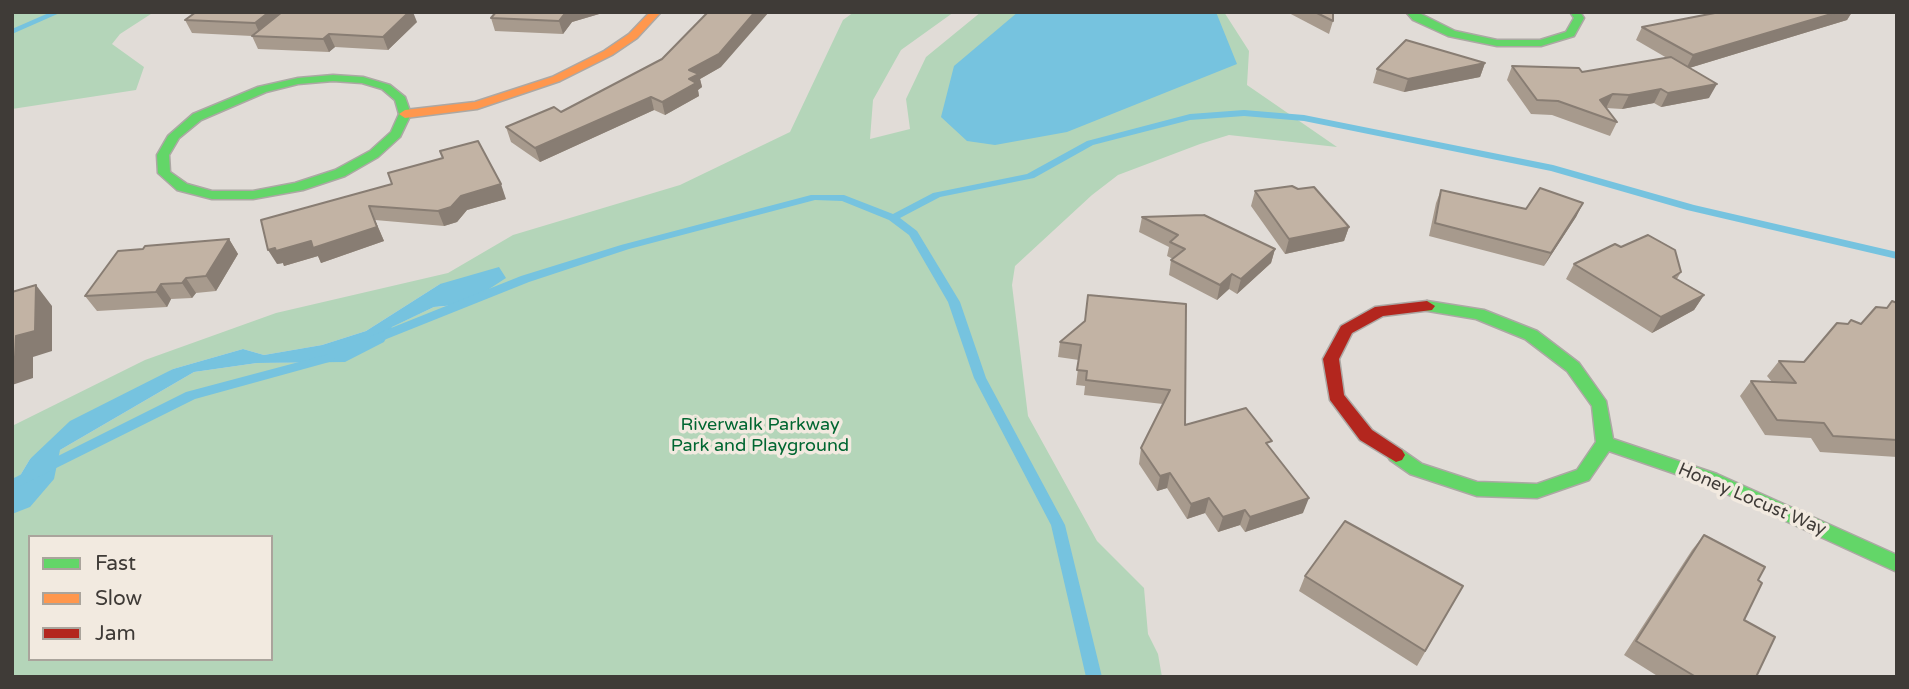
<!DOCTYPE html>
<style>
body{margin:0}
#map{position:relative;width:1909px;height:689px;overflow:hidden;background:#e1dcd7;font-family:"Varela Round",sans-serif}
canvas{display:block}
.frame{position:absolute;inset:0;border:14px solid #3f3b37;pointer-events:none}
.legend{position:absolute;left:28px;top:535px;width:245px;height:126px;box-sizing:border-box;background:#f2eae0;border:2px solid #aaa49c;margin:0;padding:9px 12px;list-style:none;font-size:21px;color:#3f3b37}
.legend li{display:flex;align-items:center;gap:14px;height:35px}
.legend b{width:35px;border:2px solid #aaa49c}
</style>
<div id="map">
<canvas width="1909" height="689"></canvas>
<div class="frame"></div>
<ul class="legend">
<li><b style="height:9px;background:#63d668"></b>Fast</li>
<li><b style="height:9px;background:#ff974d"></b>Slow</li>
<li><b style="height:9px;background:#b3261e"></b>Jam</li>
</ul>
</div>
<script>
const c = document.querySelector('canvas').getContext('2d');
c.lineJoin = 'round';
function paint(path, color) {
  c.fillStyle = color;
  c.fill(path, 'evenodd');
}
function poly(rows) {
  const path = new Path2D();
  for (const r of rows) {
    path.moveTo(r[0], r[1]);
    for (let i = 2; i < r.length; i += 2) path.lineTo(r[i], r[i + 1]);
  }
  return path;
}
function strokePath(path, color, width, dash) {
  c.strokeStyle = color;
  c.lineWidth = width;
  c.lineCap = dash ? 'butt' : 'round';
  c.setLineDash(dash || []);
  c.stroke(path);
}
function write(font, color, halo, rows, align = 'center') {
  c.font = font + ' "Varela Round",sans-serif';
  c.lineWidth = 7;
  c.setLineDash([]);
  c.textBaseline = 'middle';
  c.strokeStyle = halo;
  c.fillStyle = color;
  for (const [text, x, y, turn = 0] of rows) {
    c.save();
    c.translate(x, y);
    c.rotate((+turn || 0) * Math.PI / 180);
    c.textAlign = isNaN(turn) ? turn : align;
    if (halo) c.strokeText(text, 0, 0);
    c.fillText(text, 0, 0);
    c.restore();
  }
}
paint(poly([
 [12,12,154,12,120,34,112,44,144,67,136,90,12,109],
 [854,12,954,12,901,50,873,100,870,139,910,129,906,99,926,57,981,12,1224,12,1249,51,1247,85,1337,147,1229,135,1200,144,1118,175,1092,195,1015,266,1012,285,1028,416,1097,541,1144,588,1148,634,1158,654,1162,677,12,677,12,491,60,450,194,372,257,363,317,362,434,307,448,306,440,284,366,331,322,345,264,355,243,349,173,369,30,459,12,489,12,426,145,360,276,313,448,273,513,235,680,185,790,132,843,20],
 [30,537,271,537,271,659,30,659]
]), '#b4d5b9');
paint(poly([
 [1018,12,1216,12,1237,64,1067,132,995,145,967,141,941,117,954,66],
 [499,267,506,278,466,304,434,307,392,327,384,342,345,362,257,363,194,372,60,450,54,479,30,507,12,514,12,489,30,459,70,421,173,369,243,349,264,355,322,345,366,331,440,284]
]), '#76c3df');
paint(poly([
 [51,12,62,12,12,34,12,29,51,12],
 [1244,110,1304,115,1553,165,1694,205,1897,252,1897,259,1687,210,1551,171,1304,121,1244,116,1190,120,1093,145,1034,178,940,197,900,218,917,231,960,302,986,378,1065,525,1102,677,1086,677,1051,525,974,378,948,302,909,235,889,220,842,201,815,200,629,249,529,282,379,342,371,342,369,339,371,336,521,276,621,245,811,195,844,195,893,214,933,193,1027,174,1087,141,1190,114,1244,110],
 [329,354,335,358,333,361,195,399,12,490,12,479,186,392,329,354]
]), '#76c3df');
const fast = poly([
 [1406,12,1417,12,1455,31,1497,40,1540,40,1566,32,1574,18,1570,12,1580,12,1584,18,1574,36,1541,46,1497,46,1448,36,1413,20,1406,12],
 [333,75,363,77,390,85,405,97,411,114,400,137,378,157,345,176,303,190,253,199,212,199,177,190,158,173,157,155,168,136,193,114,258,87,298,78,333,75],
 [333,81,362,83,382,89,395,100,399,114,391,132,370,151,335,170,295,183,253,191,212,191,187,184,170,172,169,155,179,138,201,120,266,92,298,84,333,81],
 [1427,301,1484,310,1537,331,1579,363,1606,401,1613,439,1717,474,1897,555,1897,572,1705,484,1609,451,1589,480,1537,498,1477,496,1410,474,1390,460,1387,455,1390,450,1402,450,1422,464,1477,482,1537,484,1577,470,1596,442,1592,406,1567,371,1525,339,1476,319,1422,310,1419,306,1427,301]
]);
const slow = poly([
 [650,12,661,12,637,38,612,55,560,81,477,109,405,118,399,114,405,110,475,102,552,77,604,51,629,34,650,12]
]);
const jam = poly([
 [1427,301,1435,306,1432,310,1383,316,1352,333,1339,359,1344,395,1372,430,1402,450,1405,455,1402,460,1396,462,1360,440,1330,400,1323,359,1341,326,1375,307,1427,301]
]);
strokePath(fast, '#aca8a4', 3);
strokePath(slow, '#aca8a4', 3);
strokePath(jam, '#aca8a4', 3);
paint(fast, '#63d668');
paint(slow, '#ff974d');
paint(jam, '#b3261e');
paint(poly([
 [496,12,606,12,572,22,563,34,495,31,491,18],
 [1287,12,1333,12,1333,21,1329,34],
 [1720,12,1852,12,1847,20,1689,68,1709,98,1661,107,1654,103,1622,109,1606,108,1617,122,1610,136,1552,115,1531,114,1507,80,1512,66,1582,72,1667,58,1636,40,1642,27],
 [185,20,417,22,388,50,335,47,329,52,258,49,252,36,192,33],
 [1485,63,1480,77,1404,92,1373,83,1377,69],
 [721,67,700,79,702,87,698,90,699,96,665,115,654,110,540,162,511,142,506,127],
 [392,184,506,199,467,210,457,222,444,226,375,220,384,241,321,263,318,256,284,266,283,263,277,264],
 [1441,190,1526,209,1583,203,1576,217,1544,266,1429,236,1436,203],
 [1255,191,1349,227,1344,241,1285,254,1251,206],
 [1142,217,1275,249,1271,263,1237,294,1229,289,1217,300,1169,275,1171,260,1173,259,1167,256,1169,247,1139,232],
 [229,239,238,254,216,291,196,293,192,298,171,299,167,307,97,311,85,296,143,249],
 [1621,247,1681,272,1677,279,1704,295,1694,310,1652,333,1566,279,1574,264],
 [1897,303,1897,457,1820,452,1811,438,1765,435,1740,396,1751,381,1772,382,1767,376,1779,361,1804,362,1847,324,1861,324,1887,308],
 [1186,304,1185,425,1270,448,1303,513,1245,532,1240,525,1218,532,1205,513,1187,519,1167,488,1157,491,1139,464,1141,448,1163,404,1084,395,1085,386,1076,385,1079,360,1058,357,1060,342],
 [1704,535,1758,580,1744,620,1756,677,1659,677,1624,655,1692,550],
 [1305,576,1463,586,1417,666,1299,591]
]), '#a79a8d');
paint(poly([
 [269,12,292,12,261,37,255,23],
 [409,12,413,12,417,22,388,50,383,37],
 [566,12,606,12,572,22,563,34,559,21],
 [755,12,769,12,721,67,700,79,702,87,698,90,699,96,665,115,662,102,689,70],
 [1838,12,1852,12,1847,20,1686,69,1693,55],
 [329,34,335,47,329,52,323,39],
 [1485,63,1480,77,1404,92,1408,79],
 [1717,84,1709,98,1661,107,1668,93],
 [1661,89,1654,103,1622,109,1629,95],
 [1613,94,1606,108,1600,100],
 [651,97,654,110,540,162,535,148],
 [501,184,506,199,467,210,457,222,444,226,438,211,461,196],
 [1583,203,1576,217,1544,266,1551,253],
 [369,206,384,241,321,263,318,256,284,266,283,263,277,264,268,250],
 [1349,227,1344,241,1285,254,1289,239],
 [229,239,238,254,216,291,206,276],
 [1275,249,1271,263,1237,294,1241,279],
 [1232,274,1229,289,1217,300,1220,285],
 [186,278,196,293,192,298,182,283],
 [161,284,171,299,167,307,156,292],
 [36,285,52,306,52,351,33,357,33,378,12,385,12,358,16,336],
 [1704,295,1694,310,1652,333,1661,317],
 [1170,473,1167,488,1157,491,1160,476],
 [1209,498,1205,513,1187,519,1191,504],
 [1309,498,1303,513,1245,532,1250,517],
 [1245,510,1240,525,1218,532,1223,517]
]), '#887d73');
const building = poly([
 [196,12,269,12,255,23,185,20,196,12],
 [282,12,409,12,383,37,329,34,323,39,252,36,282,12],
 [496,12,566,12,559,21,491,18,496,12],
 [708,12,755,12,719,54,689,70,699,74,689,79,696,83,662,102,651,97,535,148,506,127,554,107,561,112,662,59,708,12],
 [1315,12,1333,12,1333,21,1315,12],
 [1720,12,1838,12,1693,55,1642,27,1720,12],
 [1406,40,1485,63,1408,79,1377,69,1406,40],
 [1671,57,1717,84,1668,93,1661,89,1629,95,1613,94,1600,100,1617,122,1558,101,1537,100,1512,66,1579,68,1582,72,1671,57],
 [478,141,501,184,461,196,451,207,438,211,369,206,377,227,313,248,311,241,276,251,275,248,268,250,261,220,392,184,388,173,443,158,440,151,478,141],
 [1292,186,1298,189,1314,187,1349,227,1289,239,1255,191,1292,186],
 [1540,188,1583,203,1551,253,1435,223,1441,190,1526,209,1540,188],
 [1204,215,1275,249,1241,279,1232,274,1220,285,1171,260,1185,249,1170,242,1178,235,1142,217,1204,215],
 [1648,235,1675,250,1681,272,1673,277,1704,295,1661,317,1574,264,1615,244,1621,247,1648,235],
 [229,239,206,276,186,278,182,283,161,284,156,292,85,296,118,251,143,249,145,246,229,239],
 [36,285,35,331,16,336,15,357,12,358,12,292,36,285],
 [1088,295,1186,304,1185,425,1246,408,1272,441,1266,443,1309,498,1250,517,1245,510,1223,517,1209,498,1191,504,1170,473,1160,476,1141,448,1170,390,1086,380,1087,371,1077,370,1081,345,1060,342,1085,321,1088,295],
 [1892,301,1897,303,1897,440,1833,436,1824,423,1777,420,1751,381,1796,383,1779,361,1804,362,1837,323,1848,324,1851,320,1861,324,1876,307,1887,308,1892,301],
 [1345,521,1463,586,1425,651,1305,576,1345,521],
 [1704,535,1765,567,1758,580,1762,583,1744,620,1775,637,1756,677,1696,677,1636,641,1704,535]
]);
paint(building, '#c2b3a4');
strokePath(building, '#887d73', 2);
write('18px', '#016631', '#f2eae0', [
 ["Riverwalk Parkway",760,425],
 ["Park and Playground",760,446]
]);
write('18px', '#3f3b37', '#f2eae0', [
 ["Honey Locust Way",1752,500,23]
]);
</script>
